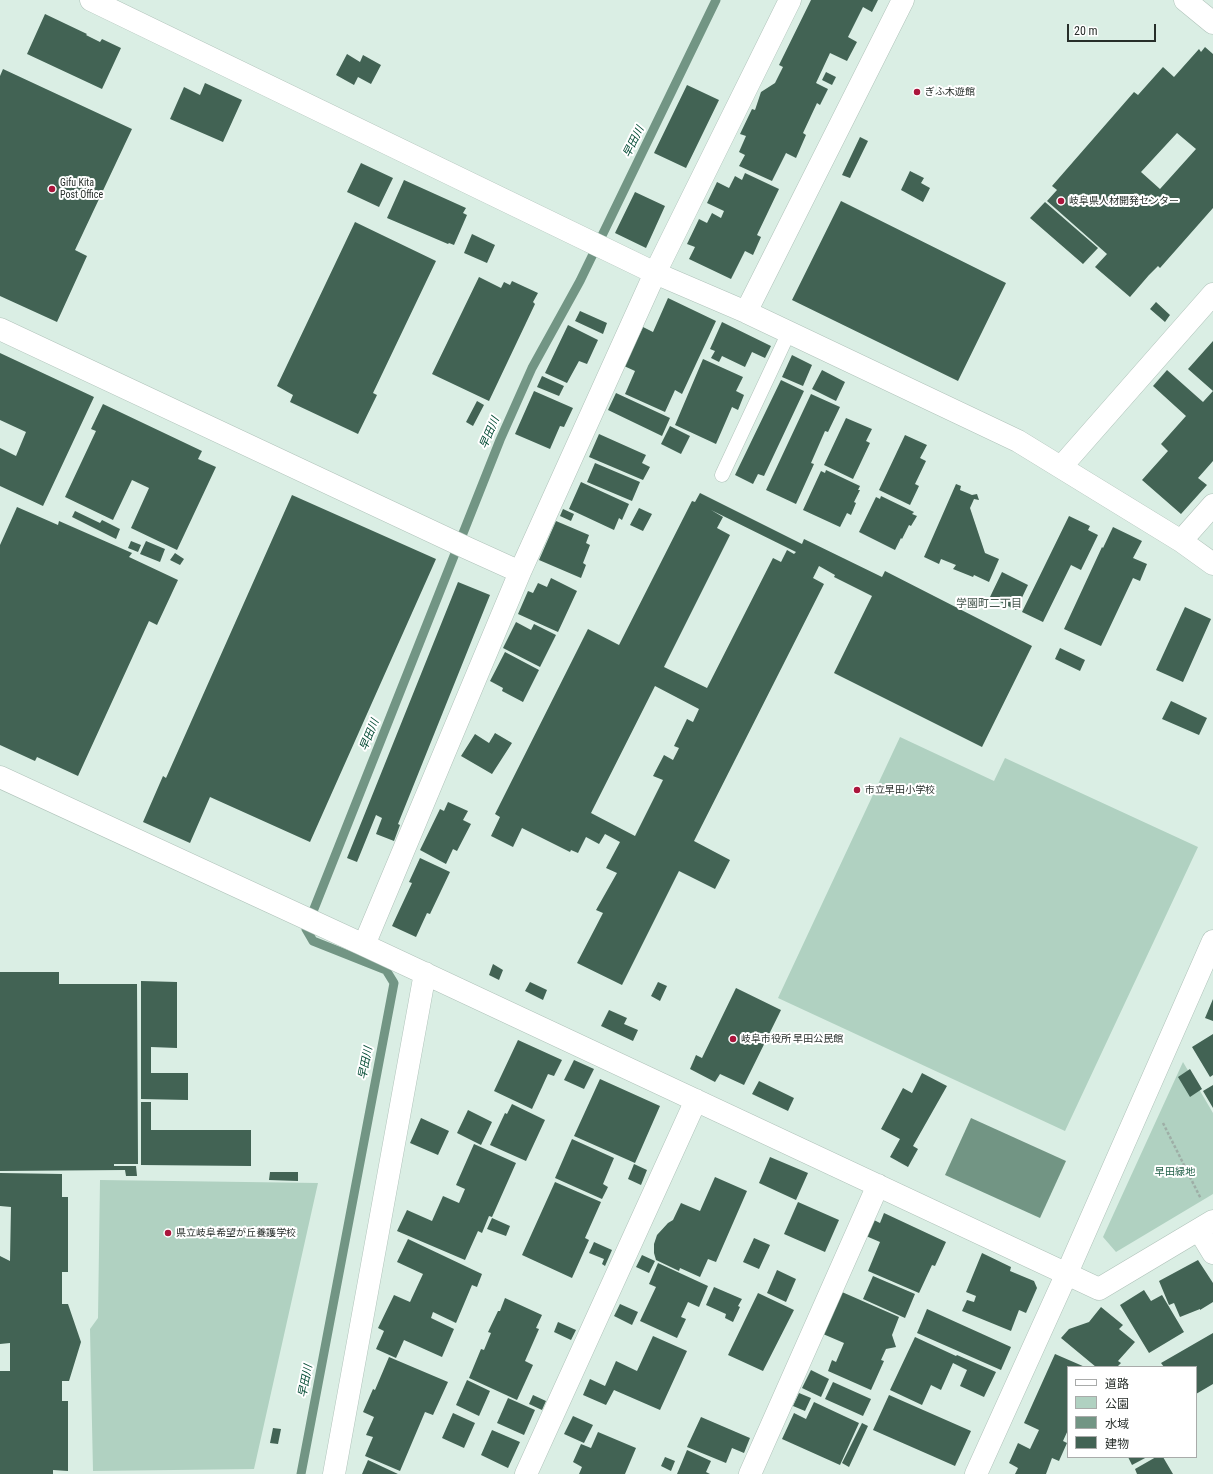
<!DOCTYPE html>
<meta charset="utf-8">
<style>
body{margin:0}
#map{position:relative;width:1213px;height:1474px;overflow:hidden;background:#daeee4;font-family:"Roboto Condensed","Noto Sans JP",sans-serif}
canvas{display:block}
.legend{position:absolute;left:1067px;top:1366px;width:130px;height:92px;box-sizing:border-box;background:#fff;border:1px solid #a9abaa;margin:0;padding:5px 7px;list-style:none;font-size:12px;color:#272e2a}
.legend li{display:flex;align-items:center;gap:8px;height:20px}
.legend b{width:20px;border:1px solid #a9abaa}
.scale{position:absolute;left:1067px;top:24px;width:89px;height:18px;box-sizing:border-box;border:2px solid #272e2a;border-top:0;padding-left:5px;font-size:12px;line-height:14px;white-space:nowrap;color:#272e2a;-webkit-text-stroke:3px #fff;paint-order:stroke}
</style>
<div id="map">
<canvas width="1213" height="1474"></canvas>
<ul class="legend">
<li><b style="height:5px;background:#fff"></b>道路</li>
<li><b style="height:11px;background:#b0d1c1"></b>公園</li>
<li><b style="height:11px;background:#729584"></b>水域</li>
<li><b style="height:11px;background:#426354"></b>建物</li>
</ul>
<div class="scale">20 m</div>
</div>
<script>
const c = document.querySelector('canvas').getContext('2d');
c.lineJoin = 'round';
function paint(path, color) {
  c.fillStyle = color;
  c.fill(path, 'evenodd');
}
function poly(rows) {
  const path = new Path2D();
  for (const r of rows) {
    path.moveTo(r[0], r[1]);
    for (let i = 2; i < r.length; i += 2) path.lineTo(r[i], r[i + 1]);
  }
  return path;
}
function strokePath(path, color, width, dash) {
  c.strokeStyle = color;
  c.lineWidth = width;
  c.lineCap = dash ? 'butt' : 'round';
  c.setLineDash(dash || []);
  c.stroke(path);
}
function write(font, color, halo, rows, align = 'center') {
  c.font = font + ' "Roboto Condensed","Noto Sans JP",sans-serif';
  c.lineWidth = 4;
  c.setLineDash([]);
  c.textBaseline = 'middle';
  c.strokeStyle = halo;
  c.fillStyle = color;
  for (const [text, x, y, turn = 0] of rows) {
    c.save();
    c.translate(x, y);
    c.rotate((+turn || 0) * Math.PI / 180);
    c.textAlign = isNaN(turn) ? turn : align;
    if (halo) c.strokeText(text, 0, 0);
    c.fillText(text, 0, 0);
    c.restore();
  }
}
paint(poly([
 [900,737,994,781,1005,758,1198,847,1065,1131,778,998],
 [1183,1062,1213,1113,1213,1194,1116,1252,1103,1237],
 [100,1180,318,1183,254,1469,93,1471,90,1329,98,1318]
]), '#b0d1c1');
paint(poly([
 [971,1118,1066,1161,1040,1218,945,1175]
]), '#729584');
strokePath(poly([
 [301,1474,394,983,386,970,313,941,306,929,500,440,532,368,580,281,716,0]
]), '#729584', 9);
paint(poly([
 [811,0,878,0,872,12,863,7,848,37,857,42,847,61,830,53,816,83,828,89,820,105,817,103,803,133,806,135,796,158,786,153,772,181,739,166,745,155,739,152,746,136,740,134,752,109,755,110,761,92,775,83,783,67,779,65],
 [45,14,87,34,86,35,100,42,102,39,121,48,102,89,27,54],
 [1205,47,1213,54,1213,208,1160,268,1158,266,1149,275,1130,297,1095,267,1107,254,1047,201,1057,190,1052,186,1134,92,1138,95,1163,67,1174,77,1199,49,1201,52],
 [1177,133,1196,149,1160,189,1141,172],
 [347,54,360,62,363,55,381,65,371,84,358,77,354,85,336,75],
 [3,69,132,129,75,250,87,256,57,322,0,296,0,76],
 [826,72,836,77,832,85,822,80],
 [205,83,242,100,223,142,170,119,184,87,200,95],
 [687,85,719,100,686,168,654,153],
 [860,137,868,141,850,178,842,175],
 [361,163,393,178,379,207,347,192],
 [910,171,924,178,921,183,930,188,923,202,901,190],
 [745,173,779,189,757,235,761,237,753,255,745,251,731,279,689,259,695,247,687,244,699,219,707,223,712,213,721,218,724,211,707,203,717,182,729,188,735,176,742,180],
 [404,180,466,208,463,213,467,215,454,245,449,243,448,244,387,218],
 [635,192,665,206,646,248,615,233],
 [841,201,1006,283,958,381,792,300],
 [1045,202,1098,248,1083,264,1030,218],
 [355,222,436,261,373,393,377,395,358,434,290,402,293,395,277,386],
 [472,234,495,245,487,263,464,253],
 [479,277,501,288,504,282,510,285,512,281,538,293,533,302,535,304,489,401,432,374],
 [668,298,716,321,682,394,675,390,665,412,625,394,635,371,624,366,643,327,653,332],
 [1156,302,1170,315,1165,322,1150,309],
 [580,311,607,323,603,334,575,321],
 [722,322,771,346,765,358,752,352,745,367,722,356,719,362,711,358,715,351,710,349],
 [568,325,598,340,587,364,579,361,567,383,545,373],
 [1213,341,1213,391,1188,369],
 [0,353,94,397,43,506,0,486,0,448,16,456,26,432,0,420],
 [792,355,812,365,803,386,782,377],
 [703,359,743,377,736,391,744,395,738,410,732,407,716,444,675,425],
 [822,370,845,382,836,401,812,389],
 [1167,370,1203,402,1213,391,1213,461,1198,478,1207,485,1181,514,1142,480,1168,451,1161,444,1186,416,1153,386],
 [542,376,564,386,559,396,537,387],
 [781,380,804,391,764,476,758,474,753,484,735,475],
 [534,391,573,408,564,427,560,426,550,449,515,434],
 [616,393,670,418,662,436,608,410],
 [811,394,840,407,828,432,825,431,811,463,814,464,796,504,766,490],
 [477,401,484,405,473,426,466,422],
 [103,404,202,451,198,459,216,467,177,550,131,528,149,488,132,480,113,520,65,497,96,431,91,429],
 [846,418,872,429,866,441,870,443,853,479,824,465],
 [670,426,690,436,681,454,661,444],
 [599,434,646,455,642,463,650,467,643,480,589,457],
 [905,435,927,445,920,458,926,461,915,484,919,486,910,505,879,490],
 [595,463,640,482,632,501,587,482],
 [826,470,860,486,858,490,860,490,854,502,856,503,851,515,847,513,840,527,803,510,821,471,825,473],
 [581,482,629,504,622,520,619,518,614,530,569,509],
 [956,484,961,486,960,490,972,495,977,494,979,500,974,499,970,508,985,553,999,559,989,582,974,575,973,577,953,569,956,565,941,559,939,564,924,557],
 [700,493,802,544,804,539,882,577,885,571,1032,646,982,747,834,673,872,596,834,577,835,575,819,566,813,578,824,584,694,841,730,860,715,889,679,871,622,985,577,963,603,913,596,910,617,873,606,868,620,842,605,834,599,844,586,837,578,853,571,850,570,852,522,828,513,847,491,836,500,817,495,814,588,629,619,645,692,501,695,502],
 [711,510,796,552,794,554,787,550,781,562,773,558,707,688,664,667,730,535,717,528,723,517],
 [655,686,699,709,693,722,687,719,674,746,679,748,673,760,664,755,653,776,663,780,635,836,591,813],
 [292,495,436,559,310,842,210,797,190,843,143,822,163,776,166,778],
 [881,496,914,512,912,514,917,516,911,526,909,525,902,539,901,538,895,550,859,532,876,497,880,499],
 [17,507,58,525,59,521,132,553,129,557,178,580,157,625,149,621,78,776,37,757,35,761,0,745,0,545],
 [639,508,652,514,643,531,630,525],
 [563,509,574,514,571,521,560,516],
 [75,511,100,523,102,520,120,529,116,539,72,517],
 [1069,516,1090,526,1088,530,1098,535,1081,570,1071,565,1043,622,1022,612],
 [556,521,589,535,586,543,590,545,583,563,586,565,581,578,539,560],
 [1113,527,1142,541,1133,558,1147,564,1140,581,1133,578,1101,646,1064,629,1102,547,1103,548],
 [131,541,141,545,138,552,128,548],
 [146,541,165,549,160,562,140,554],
 [175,553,184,559,180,565,170,560],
 [1002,572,1028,585,1016,610,990,597],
 [551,578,577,591,558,632,518,614,528,591,533,593,538,583,547,587],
 [458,582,490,595,398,824,400,825,394,841,376,834,382,818,376,815,357,862,347,858],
 [1185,607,1211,619,1183,682,1156,670],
 [516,622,531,630,534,624,556,635,540,667,503,648],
 [1060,648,1085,660,1080,671,1055,659],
 [505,652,539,670,523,702,502,691,503,688,490,681],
 [1171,701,1207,718,1199,735,1162,719],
 [495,733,512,743,492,774,461,756,475,734,489,743],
 [448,802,468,811,463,820,471,824,457,851,453,849,446,864,420,850,440,809,444,811],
 [420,858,450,872,430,914,427,913,416,937,392,926,412,883,409,882],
 [493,964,503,970,499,980,489,975],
 [0,972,59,972,59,984,137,984,138,1164,114,1164,114,1166,136,1166,137,1176,126,1176,125,1170,0,1171],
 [141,981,177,982,177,1048,151,1047,151,1073,188,1073,188,1100,141,1099],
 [530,982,547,990,543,1000,525,991],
 [658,982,667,986,660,1001,651,996],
 [736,988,781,1010,744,1085,720,1074,715,1082,690,1069,696,1055,702,1058],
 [1213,999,1213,1021,1205,1018],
 [609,1010,627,1018,624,1024,638,1030,633,1041,601,1026],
 [1213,1034,1213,1075,1210,1077,1192,1047],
 [518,1040,562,1060,554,1076,548,1074,532,1109,494,1091],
 [574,1060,594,1069,584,1089,564,1080],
 [1190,1069,1202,1089,1190,1097,1178,1077],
 [922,1073,947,1086,913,1146,918,1149,908,1167,890,1157,900,1139,881,1129,903,1088,912,1093],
 [600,1079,660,1106,635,1163,574,1136],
 [759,1081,794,1098,788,1111,752,1094],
 [1213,1085,1213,1108,1203,1091],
 [141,1102,151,1102,151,1130,251,1130,251,1166,141,1165],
 [512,1104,545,1120,526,1161,490,1145,505,1113,507,1114],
 [468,1110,492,1122,481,1145,457,1133],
 [421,1118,449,1131,438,1155,410,1143],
 [572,1139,614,1158,603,1184,608,1187,602,1199,555,1178],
 [474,1144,516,1163,492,1217,489,1216,482,1233,478,1231,465,1260,397,1231,407,1210,432,1221,443,1196,459,1203,465,1189,456,1185],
 [770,1157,808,1173,796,1200,759,1183],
 [634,1164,647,1170,641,1185,628,1179],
 [270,1172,298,1172,298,1181,269,1180],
 [0,1173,62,1174,62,1197,68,1197,68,1272,62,1272,62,1304,68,1304,81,1342,69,1381,62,1381,62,1401,68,1401,68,1471,53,1470,53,1474,0,1474,0,1371,10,1371,10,1343,0,1344,0,1256,10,1261,11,1207,0,1206],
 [715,1177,747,1191,716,1262,708,1259,700,1277,680,1268,679,1271,656,1260,654,1253,654,1244,657,1235,668,1223,673,1220,681,1203,700,1211],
 [555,1182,601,1202,585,1238,589,1240,572,1278,522,1255],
 [798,1202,839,1220,825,1252,784,1234],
 [884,1213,946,1242,935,1266,932,1265,919,1293,868,1271,880,1242,866,1236,874,1220,880,1223],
 [492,1218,510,1226,506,1236,487,1229],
 [754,1238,770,1245,759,1269,743,1262],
 [408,1239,482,1274,477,1287,472,1285,456,1323,433,1312,431,1318,454,1329,442,1357,404,1340,396,1358,376,1349,384,1331,378,1328,394,1295,410,1302,423,1274,397,1262],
 [594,1242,612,1250,605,1266,602,1264,604,1259,589,1253],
 [982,1253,1011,1267,1010,1271,1034,1281,1037,1288,1026,1313,1019,1310,1011,1331,962,1311,967,1300,974,1302,976,1296,966,1292],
 [642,1255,655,1261,649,1273,636,1267],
 [1198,1260,1213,1283,1213,1302,1200,1310,1200,1309,1180,1317,1174,1303,1169,1305,1159,1281],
 [658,1263,708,1286,699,1307,688,1302,681,1317,686,1319,677,1338,640,1321,656,1287,649,1284],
 [777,1270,796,1279,786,1302,767,1293],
 [873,1276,915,1294,905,1318,863,1299],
 [714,1287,742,1299,738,1306,740,1307,733,1322,725,1318,726,1314,706,1305],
 [1144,1290,1151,1301,1162,1295,1184,1332,1149,1353,1120,1305],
 [842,1292,899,1317,892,1335,896,1347,886,1349,881,1360,884,1361,871,1390,828,1371,832,1360,836,1362,844,1343,823,1334],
 [758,1293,794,1310,763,1371,728,1355],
 [505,1298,542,1315,536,1328,539,1329,525,1361,533,1365,517,1400,469,1378,481,1349,484,1350,491,1333,488,1332,498,1311,500,1311],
 [620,1304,638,1312,632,1325,614,1316],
 [1101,1307,1123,1325,1119,1329,1135,1342,1118,1361,1121,1363,1117,1367,1096,1367,1061,1338,1069,1329,1089,1322],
 [927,1309,1011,1347,1001,1370,917,1333],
 [558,1322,576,1330,571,1340,554,1332],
 [1213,1333,1213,1384,1196,1394,1196,1367,1164,1367,1161,1363],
 [653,1336,687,1351,660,1410,614,1390,606,1405,583,1395,590,1379,605,1386,616,1361,637,1371],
 [915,1337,956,1356,957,1355,996,1372,984,1397,960,1386,967,1370,953,1363,941,1390,931,1385,922,1405,890,1390],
 [1055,1354,1085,1367,1068,1367,1068,1430,1063,1441,1067,1443,1059,1461,1052,1458,1046,1474,1015,1474,1018,1468,1009,1463,1018,1443,1030,1449,1039,1430,1024,1423],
 [389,1357,448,1382,433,1415,425,1412,400,1471,365,1456,373,1437,366,1435,374,1417,363,1412,373,1389,375,1390],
 [811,1370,829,1379,821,1397,802,1388],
 [467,1380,490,1391,479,1416,456,1405],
 [833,1382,871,1399,863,1416,825,1399],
 [799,1393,811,1398,805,1411,793,1406],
 [533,1395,546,1401,542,1410,529,1404],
 [889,1395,971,1431,955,1466,873,1430],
 [508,1398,535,1410,524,1435,497,1423],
 [814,1402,859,1423,840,1465,782,1439,794,1413,806,1419],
 [453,1413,475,1423,464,1448,442,1438],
 [573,1416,593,1425,584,1443,564,1434],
 [701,1417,750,1438,744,1453,732,1448,726,1463,687,1447],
 [862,1423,868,1426,849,1467,842,1463],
 [273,1428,281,1429,278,1444,270,1443],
 [492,1430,520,1442,508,1468,481,1455],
 [598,1432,636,1448,625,1474,579,1474,582,1467,573,1462,581,1444,591,1448],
 [687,1450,711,1461,706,1472,710,1474,677,1474],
 [665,1457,675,1461,671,1471,661,1466],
 [1128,1457,1147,1457,1132,1465],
 [1156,1457,1163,1457,1173,1474,1137,1474,1135,1469],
 [368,1460,398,1474,362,1474]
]), '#426354');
const service = poly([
 [722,475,789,332]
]);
const minor = poly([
 [91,0,655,273,746,312,1018,441,1181,541,1213,564],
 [1185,0,1213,23],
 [746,312,903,0],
 [0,329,467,548,520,572,655,273,790,0],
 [1061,467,1213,294],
 [1181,541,1213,505],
 [0,777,364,945,1099,1289,1213,1221],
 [364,945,520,572],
 [1199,1230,1213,1253],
 [334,1474,425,973],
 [526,1474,696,1100],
 [750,1474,878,1185],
 [976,1474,1067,1273,1213,941]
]);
strokePath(service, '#afc2b9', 15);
strokePath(minor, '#afc2b9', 23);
strokePath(poly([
 [1163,1123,1201,1199]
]), '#9eaea6', 2.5, [3, 2]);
strokePath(service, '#fff', 14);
strokePath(minor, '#fff', 22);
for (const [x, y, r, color] of [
 [917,92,4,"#ab153c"],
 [52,189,4,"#ab153c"],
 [1061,201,4,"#ab153c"],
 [857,790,4,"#ab153c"],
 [733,1039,4,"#ab153c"],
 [168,1233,4,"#ab153c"]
]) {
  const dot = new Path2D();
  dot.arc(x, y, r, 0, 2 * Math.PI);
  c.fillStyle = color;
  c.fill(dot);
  strokePath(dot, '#fff', 1.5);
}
write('10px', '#272e2a', '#fff', [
 ["ぎふ木遊館",925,92],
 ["Gifu Kita",60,183],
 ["Post Office",60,195],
 ["岐阜県人材開発センター",1069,201],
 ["市立早田小学校",865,790],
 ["岐阜市役所 早田公民館",741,1039],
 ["県立岐阜希望が丘養護学校",176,1233]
], 'left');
write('10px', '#215f47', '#fff', [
 ["早田緑地",1175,1172]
]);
write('italic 11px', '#034b34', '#fff', [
 ["早田川",634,142,-64],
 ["早田川",490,433,-67],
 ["早田川",370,735,-68],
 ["早田川",366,1063,-79],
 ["早田川",306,1381,-79]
]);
write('11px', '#47584f', '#fff', [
 ["学園町二丁目",989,604]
]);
</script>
